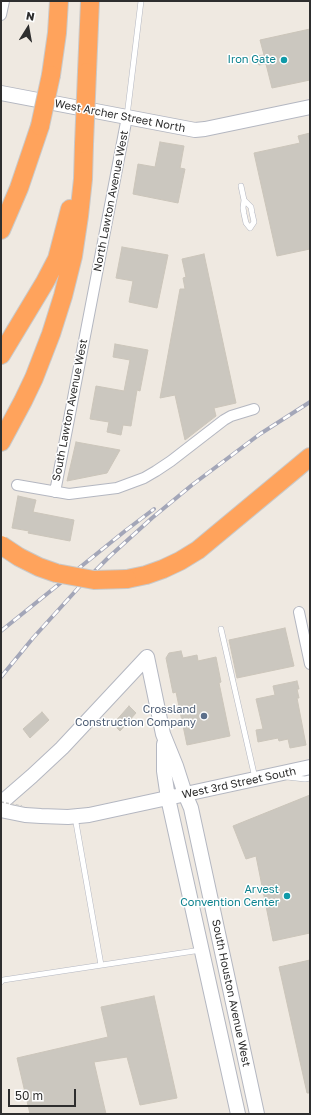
<!DOCTYPE html>
<style>
body{margin:0}
#map{position:relative;width:311px;height:1115px;overflow:hidden;background:#efe9e1;font-family:"Golos Text",sans-serif}
canvas{display:block}
.frame{position:absolute;inset:0;border:2px solid #2e2e2e;pointer-events:none}
.north{position:absolute;left:8px;top:8px;width:40px;height:40px;-webkit-text-stroke:3px #fff;paint-order:stroke;rotate:11deg;font-size:11px;font-weight:700;line-height:16px;text-align:center;color:#2e2e2e}
.north::after{content:'';display:block;margin:auto;width:14px;height:18px;background:#2e2e2e;clip-path:polygon(50% 0,100% 100%,50% 72%,0 100%)}
.scale{position:absolute;left:8px;top:1089px;width:68px;height:18px;box-sizing:border-box;border:2px solid #2e2e2e;border-top:0;padding-left:5px;font-size:12px;line-height:14px;white-space:nowrap;color:#2e2e2e;-webkit-text-stroke:3px #fff;paint-order:stroke}
</style>
<div id="map">
<canvas width="311" height="1115"></canvas>
<div class="frame"></div>
<div class="north">N</div>
<div class="scale">50 m</div>
</div>
<script>
const c = document.querySelector('canvas').getContext('2d');
c.lineJoin = 'round';
function paint(path, color) {
  c.fillStyle = color;
  c.fill(path, 'evenodd');
}
function poly(rows) {
  const path = new Path2D();
  for (const r of rows) {
    path.moveTo(r[0], r[1]);
    for (let i = 2; i < r.length; i += 2) path.lineTo(r[i], r[i + 1]);
  }
  return path;
}
function strokePath(path, color, width, dash) {
  c.strokeStyle = color;
  c.lineWidth = width;
  c.lineCap = dash ? 'butt' : 'round';
  c.setLineDash(dash || []);
  c.stroke(path);
}
function write(font, color, halo, rows, align = 'center') {
  c.font = font + ' "Golos Text",sans-serif';
  c.lineWidth = 3;
  c.setLineDash([]);
  c.textBaseline = 'middle';
  c.strokeStyle = halo;
  c.fillStyle = color;
  for (const [text, x, y, turn = 0] of rows) {
    c.save();
    c.translate(x, y);
    c.rotate((+turn || 0) * Math.PI / 180);
    c.textAlign = isNaN(turn) ? turn : align;
    if (halo) c.strokeText(text, 0, 0);
    c.fillText(text, 0, 0);
    c.restore();
  }
}
const building = poly([
 [310,29,310,80,272,88,266,64,259,65,256,56,264,55,260,40,310,29],
 [310,133,310,249,277,256,254,153,300,143,298,136,310,133],
 [160,142,184,146,180,168,185,169,178,203,133,194,138,164,155,167,160,142],
 [122,247,168,255,157,308,129,302,133,281,116,278,122,247],
 [204,254,236,403,214,408,216,416,185,440,175,395,160,398,180,289,185,289,183,278,186,277,182,259,204,254],
 [115,344,148,350,140,391,137,390,131,426,123,425,121,435,107,432,109,422,90,419,96,386,124,391,130,360,113,357,115,344],
 [76,442,120,450,107,473,67,481,76,442],
 [18,496,36,500,33,512,74,520,70,541,28,533,29,531,12,528,18,496],
 [285,628,294,666,237,678,229,640,285,628],
 [181,651,183,658,197,655,198,661,216,657,221,682,219,683,230,736,187,745,176,692,173,693,166,658,169,653,181,651],
 [297,681,299,689,297,689,299,698,297,698,306,745,290,748,288,739,279,741,278,738,258,742,256,730,263,729,256,699,275,695,273,686,297,681],
 [129,706,136,713,120,731,113,724,129,706],
 [42,712,49,720,30,738,23,729,42,712],
 [310,795,310,933,273,941,256,856,246,859,233,826,310,795],
 [310,960,310,1093,307,1093,279,967,310,960],
 [154,996,177,1098,140,1105,127,1057,94,1062,106,1114,30,1114,17,1058,108,1037,101,1007,154,996]
]);
paint(building, '#cbc7bf');
strokePath(building, '#cbc5ba', 1);
const lane = poly([
 [127,116,141,1],
 [241,186,244,200,243,208,244,214,246,223,250,228,254,222,252,213,251,207,244,200],
 [221,629,255,778],
 [287,777,305,779,310,778],
 [75,817,101,965],
 [1,982,3,980,201,950]
]);
const street = poly([
 [1,15,4,1],
 [17,485,69,494,117,488,144,478,156,471,171,461,224,420,231,416,254,409],
 [55,492,127,117],
 [299,612,310,664]
]);
const secondary = poly([
 [1,93,195,130,205,129,310,107],
 [147,657,163,734,176,766,185,794,191,808,257,1114],
 [164,744,164,771,168,798,238,1114],
 [1,803,32,776,62,748,147,657],
 [1,810,25,815,41,816,68,817,89,815,310,767]
]);
const highway = poly([
 [87,72,90,1],
 [51,75,57,33,59,1],
 [1,230,19,188,40,126],
 [1,355,45,282,57,259,70,209],
 [1,442,23,401,34,378,51,334,63,296,73,256,79,216,83,179,84,144],
 [127,579,146,575,163,569,180,561,198,550,310,457]
]);
strokePath(lane, '#b4b7c1', 6);
strokePath(street, '#b4b7c1', 12);
strokePath(secondary, '#b4b7c1', 16);
strokePath(highway, '#c9c9c9', 20);
strokePath(lane, '#fff', 5);
strokePath(street, '#fff', 10);
strokePath(secondary, '#fff', 14);
strokePath(highway, '#ffa35c', 18);
const rail = poly([
 [1,631,125,531,154,509],
 [1,677,33,638,81,585,110,556,152,518,192,485,260,434,310,402]
]);
strokePath(rail, '#a3a6b8', 4);
strokePath(rail, '#fff', 2.5, [8]);
const highwayBridge = poly([
 [40,126,51,75],
 [84,144,87,72],
 [1,545,19,557,39,567,56,573,94,580,127,579]
]);
strokePath(highwayBridge, '#c9c9c9', 20, []);
strokePath(poly([
 [1,802,22,806]
]), '#c9c9c9', 1.5, [3, 2]);
strokePath(highwayBridge, '#ffa35c', 18);
for (const [x, y, r, color] of [
 [284,60,4,"#0f9aa8"],
 [204,716,4,"#5c6f8a"],
 [287,896,4,"#0f9aa8"]
]) {
  const dot = new Path2D();
  dot.arc(x, y, r, 0, 2 * Math.PI);
  c.fillStyle = color;
  c.fill(dot);
  strokePath(dot, '#fff', 1.5);
}
write('11px', '#0d838f', '#fff', [
 ["Iron Gate",276,60],
 ["Arvest",279,890],
 ["Convention Center",279,903]
], 'right');
write('11px', '#2e2e2e', '#fff', [
 ["West Archer Street North",120,116,11],
 ["North Lawton Avenue West",111,201,-79],
 ["South Lawton Avenue West",70,410,-79],
 ["West 3rd Street South",239,783,-12],
 ["South Houston Avenue West",231,993,78]
]);
write('11px', '#4e5e75', '#fff', [
 ["Crossland",196,710],
 ["Construction Company",196,723]
], 'right');
</script>
